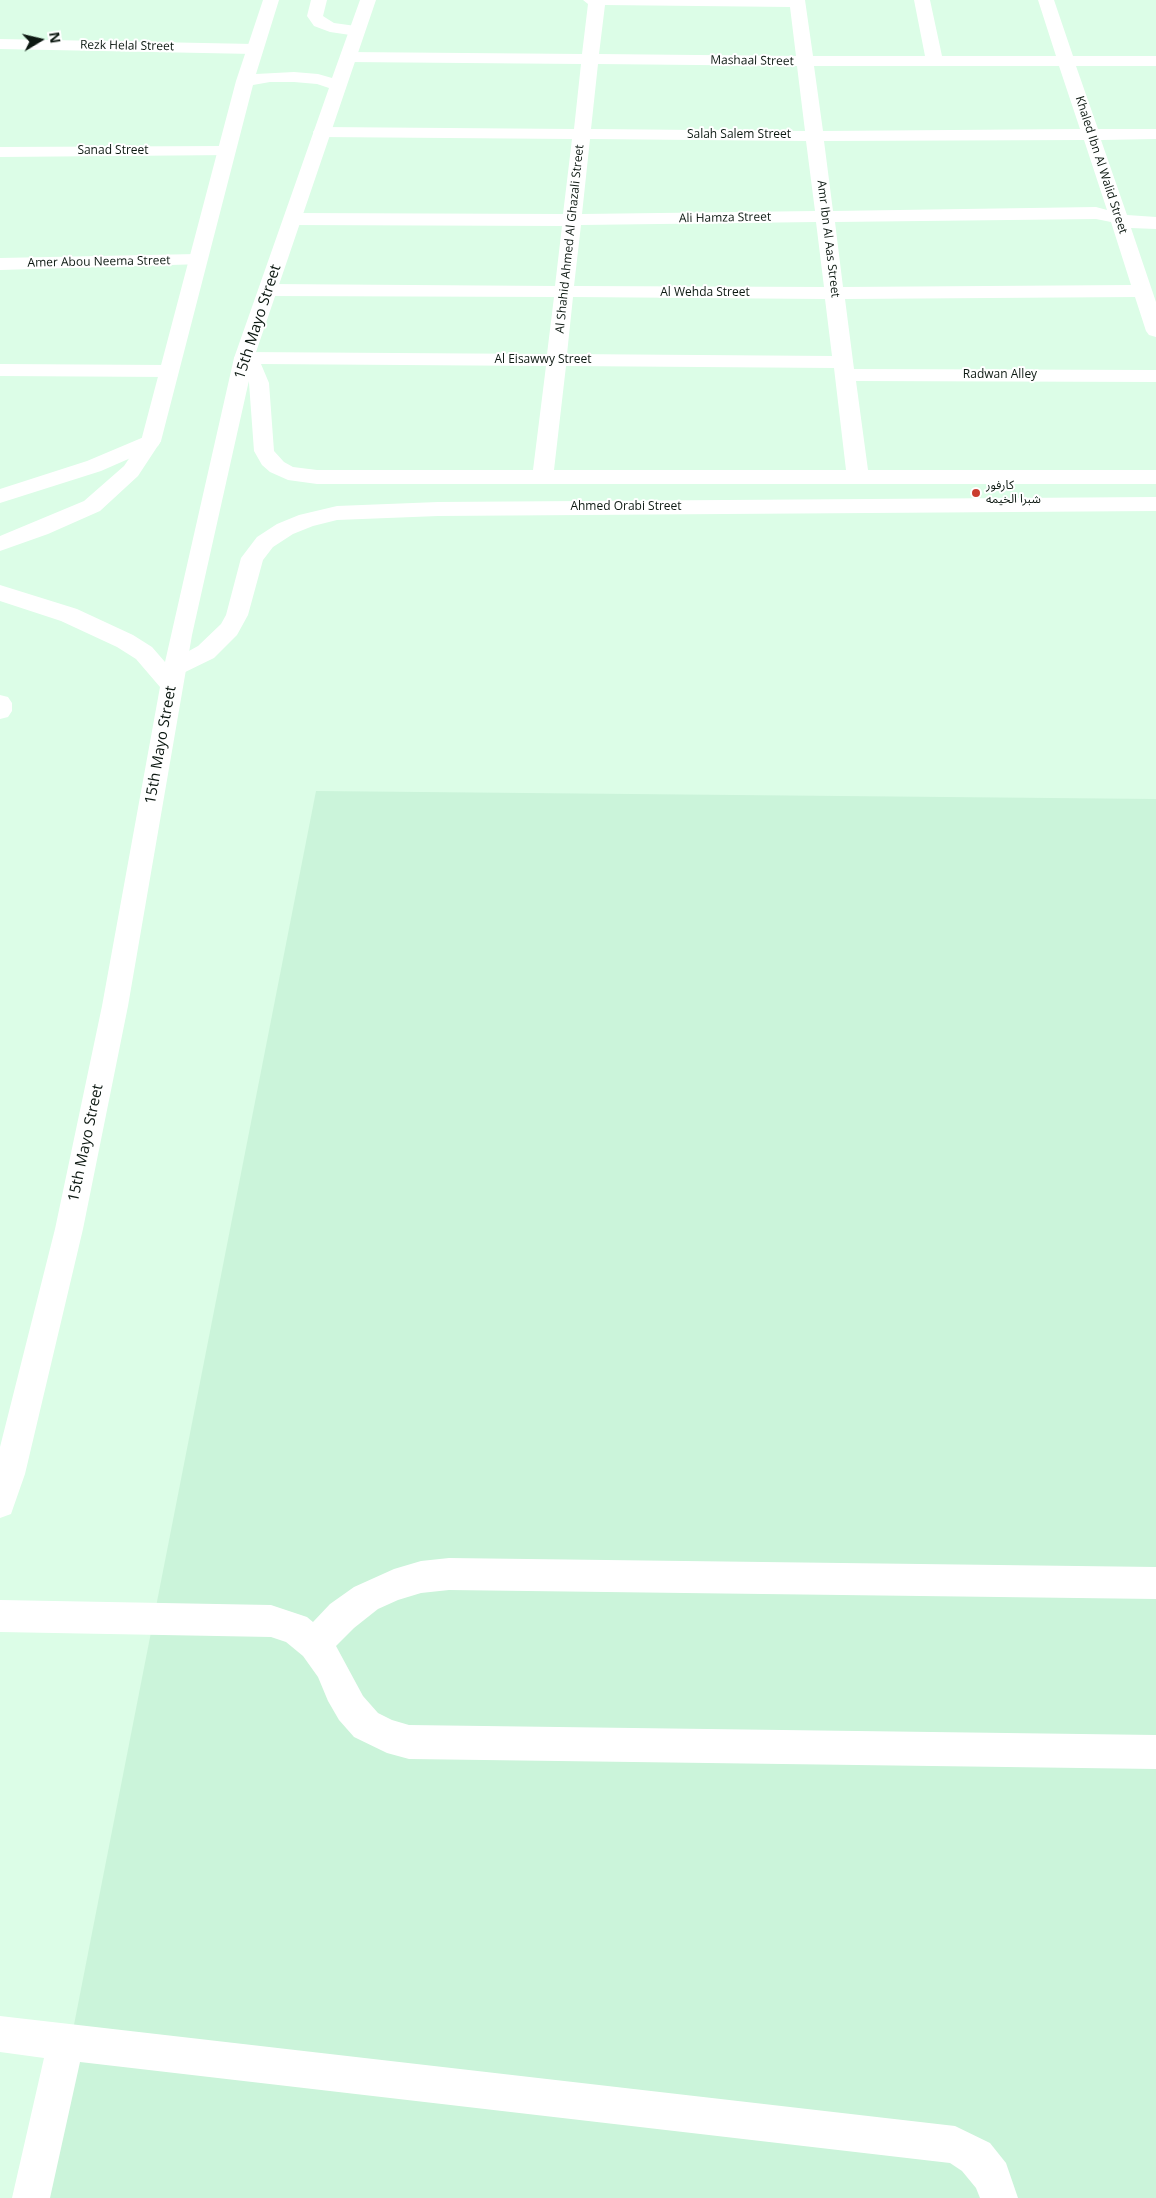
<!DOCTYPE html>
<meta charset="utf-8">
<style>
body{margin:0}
#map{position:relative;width:1156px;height:2198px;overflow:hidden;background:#dcfde7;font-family:"Open Sans",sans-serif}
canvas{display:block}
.north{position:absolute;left:15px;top:15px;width:50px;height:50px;-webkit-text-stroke:4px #fff;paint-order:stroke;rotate:81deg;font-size:14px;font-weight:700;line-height:20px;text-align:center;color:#0d1912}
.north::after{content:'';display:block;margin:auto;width:18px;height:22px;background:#0d1912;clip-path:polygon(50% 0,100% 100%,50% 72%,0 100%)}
</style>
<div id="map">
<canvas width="1156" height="2198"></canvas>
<div class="north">N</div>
</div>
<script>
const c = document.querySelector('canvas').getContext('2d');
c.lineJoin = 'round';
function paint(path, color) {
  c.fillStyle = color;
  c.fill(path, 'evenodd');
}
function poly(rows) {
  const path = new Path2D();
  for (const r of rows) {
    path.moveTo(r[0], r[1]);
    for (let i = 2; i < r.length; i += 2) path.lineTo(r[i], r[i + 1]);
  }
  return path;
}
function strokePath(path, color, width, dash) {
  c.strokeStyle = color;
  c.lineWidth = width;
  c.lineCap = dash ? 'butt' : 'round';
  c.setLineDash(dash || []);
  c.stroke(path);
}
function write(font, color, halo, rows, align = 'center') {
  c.font = font + ' "Open Sans","Noto Sans Arabic",sans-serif';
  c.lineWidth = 4;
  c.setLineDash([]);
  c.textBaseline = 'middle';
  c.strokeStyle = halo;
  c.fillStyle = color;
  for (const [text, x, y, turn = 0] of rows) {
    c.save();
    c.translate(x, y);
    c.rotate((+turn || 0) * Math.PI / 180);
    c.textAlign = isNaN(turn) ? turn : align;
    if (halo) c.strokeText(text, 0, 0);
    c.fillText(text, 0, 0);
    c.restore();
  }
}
paint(poly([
 [316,791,1156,799,1156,2198,40,2198]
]), '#cbf4da');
paint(poly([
 [311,0,327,0,323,16,326,18,334,23,363,27,365,31,363,35,357,36,330,32,314,26,307,16,311,0],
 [583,0,805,0,813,56,925,56,914,0,930,0,942,56,1056,56,1038,0,1054,0,1073,56,1156,56,1156,66,1076,66,1098,129,1156,129,1156,139,1101,140,1127,215,1156,217,1156,229,1131,228,1156,302,1156,337,1149,335,1146,331,1135,297,845,299,854,369,1156,370,1156,382,856,381,868,470,1156,470,1156,484,317,484,288,480,270,472,262,465,254,451,249,383,245,371,234,358,237,354,244,352,547,354,554,297,268,296,261,294,258,290,261,286,268,284,555,286,562,226,293,225,286,223,284,219,286,215,293,213,563,214,572,139,322,137,316,136,313,132,316,128,322,127,574,129,581,64,348,62,342,61,340,57,342,53,348,52,582,54,588,4,583,0],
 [605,5,790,7,796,56,599,54,605,5],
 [598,64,797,66,805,131,591,129,598,64],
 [814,66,1059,66,1080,129,823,131,814,66],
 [590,139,806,141,815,211,582,214,590,139],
 [1084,140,1107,210,1096,207,833,211,824,141,1084,140],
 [1096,219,1111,222,1131,285,843,287,835,222,1096,219],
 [816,222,824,287,574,286,581,225,816,222],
 [573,297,825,299,832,356,567,354,573,297],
 [261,364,546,366,533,470,317,470,293,467,284,462,274,451,269,383,261,364],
 [566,366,834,368,846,470,554,470,566,366],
 [0,39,254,44,260,45,262,49,260,53,254,54,0,49,0,39],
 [226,146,232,147,235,151,232,155,0,157,0,147,226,146],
 [197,254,204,256,207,260,204,264,0,270,0,258,197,254],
 [0,364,168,365,175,367,178,371,175,375,168,377,0,376,0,364],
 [151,434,158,436,161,441,158,446,101,471,0,503,0,489,87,461,151,434],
 [1156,497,1156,511,438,516,337,520,313,526,293,534,273,547,263,560,248,615,237,635,214,658,175,677,167,675,163,669,167,663,198,646,221,624,226,615,241,558,257,537,277,524,299,515,337,506,438,502,1156,497],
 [449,1558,1156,1567,1156,1599,449,1590,421,1593,398,1600,378,1609,354,1628,336,1646,363,1696,378,1713,392,1720,409,1725,1156,1735,1156,1769,409,1759,387,1753,354,1737,339,1720,328,1701,318,1677,303,1656,286,1642,271,1637,0,1632,0,1600,271,1605,307,1617,313,1622,330,1604,354,1587,394,1569,421,1561,449,1558],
 [0,2016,955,2126,990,2143,1006,2163,1018,2198,980,2198,976,2188,962,2171,950,2163,80,2062,50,2198,12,2198,44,2058,0,2052,0,2016]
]), '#fff');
paint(poly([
 [263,0,279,0,256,74,294,72,318,74,332,78,360,0,376,0,254,358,192,635,128,1006,83,1229,25,1474,11,1514,0,1518,0,1447,55,1229,102,1006,160,687,136,659,117,647,61,621,0,601,0,585,77,609,133,635,152,647,165,662,234,358,329,88,317,84,294,82,270,82,253,85,161,441,138,476,100,511,48,534,0,551,0,536,84,501,124,466,141,441,236,81,263,0],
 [0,695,8,697,12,703,12,711,8,717,0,719,0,695]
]), '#fff');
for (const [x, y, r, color] of [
 [976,493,5,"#ca3d2f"]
]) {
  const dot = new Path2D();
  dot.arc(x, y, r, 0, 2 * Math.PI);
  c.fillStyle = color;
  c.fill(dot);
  strokePath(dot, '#fff', 2);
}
write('12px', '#0d1912', '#fff', [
 ["Rezk Helal Street",127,46,1],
 ["Mashaal Street",752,61,1],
 ["Salah Salem Street",739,135],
 ["Sanad Street",113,151],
 ["Khaled Ibn Al Walid Street",1101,165,72],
 ["Ali Hamza Street",725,218,-1],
 ["Al Shahid Ahmed Al Ghazali Street",570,239,-84],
 ["Amr Ibn Al Aas Street",828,239,83],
 ["Amer Abou Neema Street",99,262,-1],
 ["Al Wehda Street",705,293],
 ["Al Eisawwy Street",543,360],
 ["Radwan Alley",1000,375],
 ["Ahmed Orabi Street",626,507]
]);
write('12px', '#0d1912', '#fff', [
 ["كارفور",986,486],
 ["شبرا الخيمه",986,500]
], 'left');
write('15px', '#0d1912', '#fff', [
 ["15th Mayo Street",258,322,-72],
 ["15th Mayo Street",161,745,-80],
 ["15th Mayo Street",86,1143,-78]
]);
</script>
